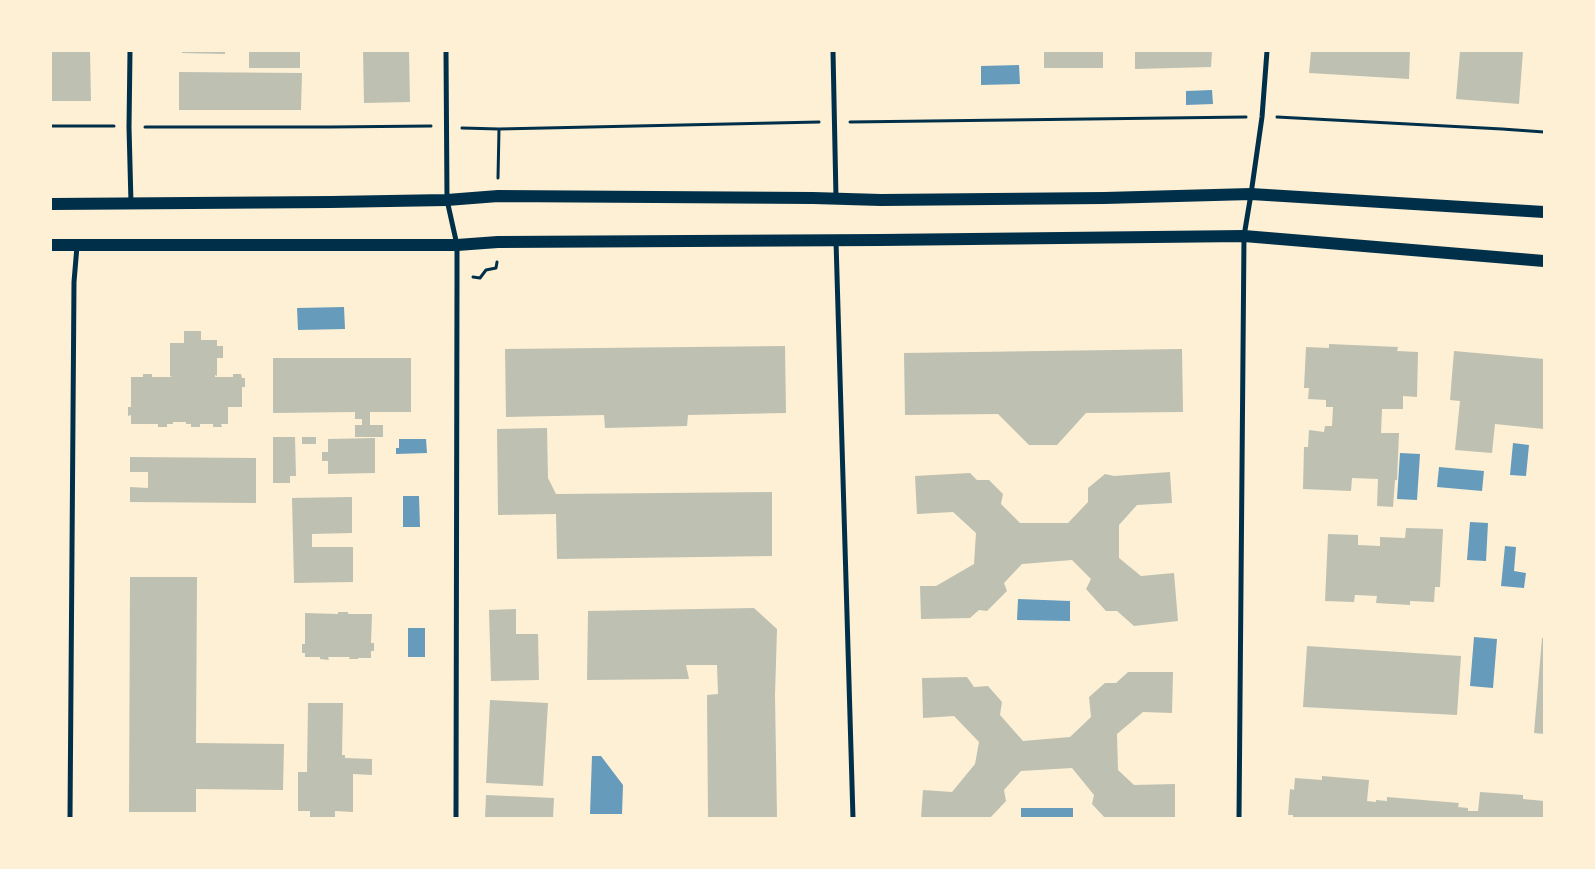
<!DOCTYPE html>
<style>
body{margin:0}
#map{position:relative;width:1595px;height:869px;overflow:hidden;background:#fdf0d5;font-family:"IBM Plex Sans",sans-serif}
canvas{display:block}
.frame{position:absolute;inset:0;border:52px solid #fdf0d5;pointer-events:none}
</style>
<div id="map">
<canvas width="1595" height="869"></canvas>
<div class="frame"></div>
</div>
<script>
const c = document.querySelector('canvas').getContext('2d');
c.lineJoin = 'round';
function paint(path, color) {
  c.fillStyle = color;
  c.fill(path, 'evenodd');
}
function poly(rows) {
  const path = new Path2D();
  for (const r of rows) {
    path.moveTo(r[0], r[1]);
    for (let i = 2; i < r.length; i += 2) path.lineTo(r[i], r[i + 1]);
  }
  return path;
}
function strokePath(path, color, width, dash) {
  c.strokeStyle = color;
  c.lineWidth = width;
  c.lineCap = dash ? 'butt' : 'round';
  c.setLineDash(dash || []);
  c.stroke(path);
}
paint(poly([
 [1019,65,1020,84,981,85,981,66],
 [1212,90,1213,104,1186,105,1186,91],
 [344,307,345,329,298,330,297,308],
 [399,439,426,439,427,453,396,454,396,448,399,448],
 [1513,443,1529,445,1526,476,1510,475],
 [1400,453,1420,454,1417,500,1397,499],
 [1439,467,1484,471,1482,491,1437,487],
 [403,496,419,496,420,527,403,527],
 [1470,522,1488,523,1486,561,1467,560],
 [1505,546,1516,547,1514,571,1526,573,1524,588,1501,586],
 [1018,599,1070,601,1070,621,1017,620],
 [408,628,425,628,425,657,408,657],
 [1474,637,1497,639,1493,688,1470,686],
 [592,756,601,756,623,785,622,814,590,814],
 [1021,808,1073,808,1073,818,1021,818]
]), '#669bbc');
paint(poly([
 [51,51,90,51,91,101,51,101],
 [182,51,225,51,225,54,182,53],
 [249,51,300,51,300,68,249,68],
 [363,51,409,51,410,102,364,103],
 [1044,51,1103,51,1103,68,1044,68],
 [1135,51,1212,51,1211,67,1135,69],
 [1311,51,1410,51,1409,79,1309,73],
 [1460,51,1523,51,1519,104,1456,99],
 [179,72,302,73,301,110,179,110],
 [184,331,201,331,201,340,217,340,217,346,223,346,223,358,217,358,217,376,215,375,215,377,233,377,233,374,241,374,242,378,245,378,245,387,242,387,242,407,228,407,228,424,221,424,222,427,213,427,213,424,200,424,200,427,191,427,191,424,186,424,186,422,173,422,173,424,167,424,167,427,158,427,158,424,131,424,131,415,128,416,128,407,131,407,131,377,143,377,143,374,152,374,152,377,172,377,170,376,170,343,184,343],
 [1329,344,1398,347,1397,351,1418,352,1417,397,1403,396,1403,409,1382,409,1381,433,1399,433,1397,480,1395,480,1393,507,1377,506,1378,479,1352,478,1351,491,1303,489,1304,447,1308,447,1309,430,1324,432,1325,426,1332,426,1333,407,1326,407,1326,400,1308,399,1309,388,1304,388,1306,347,1329,348],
 [785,346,786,413,688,415,687,426,605,428,604,415,506,417,505,349],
 [1182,349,1183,412,1086,413,1057,445,1029,445,998,414,905,415,904,353],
 [1454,351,1544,359,1544,429,1495,424,1492,453,1455,450,1460,401,1450,400],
 [273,358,411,358,411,412,370,412,370,425,383,425,383,437,355,437,355,425,362,425,362,419,355,419,355,412,273,413],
 [547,428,548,478,556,494,772,492,772,556,557,559,556,514,498,515,497,429],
 [273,437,295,437,296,476,290,476,290,483,273,483],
 [302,437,316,437,316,444,302,444],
 [375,438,375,473,328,474,328,461,322,461,322,452,328,452,328,439],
 [130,457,256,458,256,503,130,502,130,487,148,488,148,472,130,472],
 [1170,472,1172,503,1137,505,1119,525,1119,558,1141,576,1174,573,1178,621,1134,626,1117,611,1106,611,1086,589,1091,579,1072,560,1022,564,1004,583,1007,591,987,611,979,610,970,618,921,619,920,586,936,586,974,564,976,533,953,512,917,514,915,476,970,473,977,480,989,480,1003,494,1001,504,1020,523,1068,523,1088,502,1088,488,1105,474,1114,476],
 [352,497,352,533,312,534,312,547,353,547,353,582,294,583,292,498],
 [1406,528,1443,529,1440,587,1435,587,1434,602,1410,601,1410,605,1376,603,1377,596,1355,595,1354,602,1325,601,1328,534,1358,535,1358,545,1380,546,1380,537,1405,538],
 [130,577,197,577,196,743,284,744,283,790,196,789,196,812,129,812],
 [754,608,777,629,775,695,777,818,708,818,707,695,718,694,717,665,686,665,689,679,587,680,588,611],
 [516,609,516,634,538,634,539,680,491,681,489,610],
 [338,612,348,612,348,614,372,614,371,643,374,643,374,651,371,651,371,658,358,658,358,659,349,659,350,657,328,657,329,660,320,659,320,657,305,657,305,653,302,653,302,644,305,644,305,613,338,614],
 [1542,638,1544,638,1544,734,1534,733],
 [1307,646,1461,656,1457,715,1303,707],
 [1128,672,1173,672,1172,713,1143,712,1117,734,1118,770,1134,785,1175,784,1175,818,1105,818,1092,804,1094,795,1072,768,1021,771,1004,790,1006,801,990,818,921,818,923,790,952,792,975,764,979,742,954,716,923,718,922,678,967,677,974,687,988,686,1002,702,1000,715,1023,741,1070,737,1091,717,1089,697,1105,683,1116,683],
 [490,700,548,703,543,786,486,783],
 [308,703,343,703,342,755,345,755,345,758,372,759,372,775,353,774,353,812,335,811,335,817,310,817,310,811,298,811,298,772,307,772],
 [1322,776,1369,780,1367,801,1376,802,1376,800,1387,801,1387,797,1459,803,1458,807,1468,808,1468,811,1478,811,1480,792,1523,795,1523,799,1544,801,1544,818,1293,818,1293,815,1288,815,1290,789,1294,790,1295,778,1322,780],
 [486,795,554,798,553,818,485,818]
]), '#bec0b2');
strokePath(poly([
 [1277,117,1502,129,1544,132],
 [850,122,1246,117],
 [51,126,114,126],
 [145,127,330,127,431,126],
 [462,128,499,129,498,178],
 [499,129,819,122],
 [473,277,480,278,486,270,496,268,497,262]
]), '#003049', 3);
strokePath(poly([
 [130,51,129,127,131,203],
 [446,51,447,200,457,245,457,277,456,818],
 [833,51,836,198],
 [836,241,853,818],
 [70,818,74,282,77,246],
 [1239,818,1244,236,1251,194,1262,117,1267,51]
]), '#003049', 5);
strokePath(poly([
 [51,204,331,202,447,200,498,196,813,198,881,200,1104,198,1251,194,1544,212],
 [51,245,457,245,498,242,880,240,1244,236,1544,261]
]), '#003049', 12);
</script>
